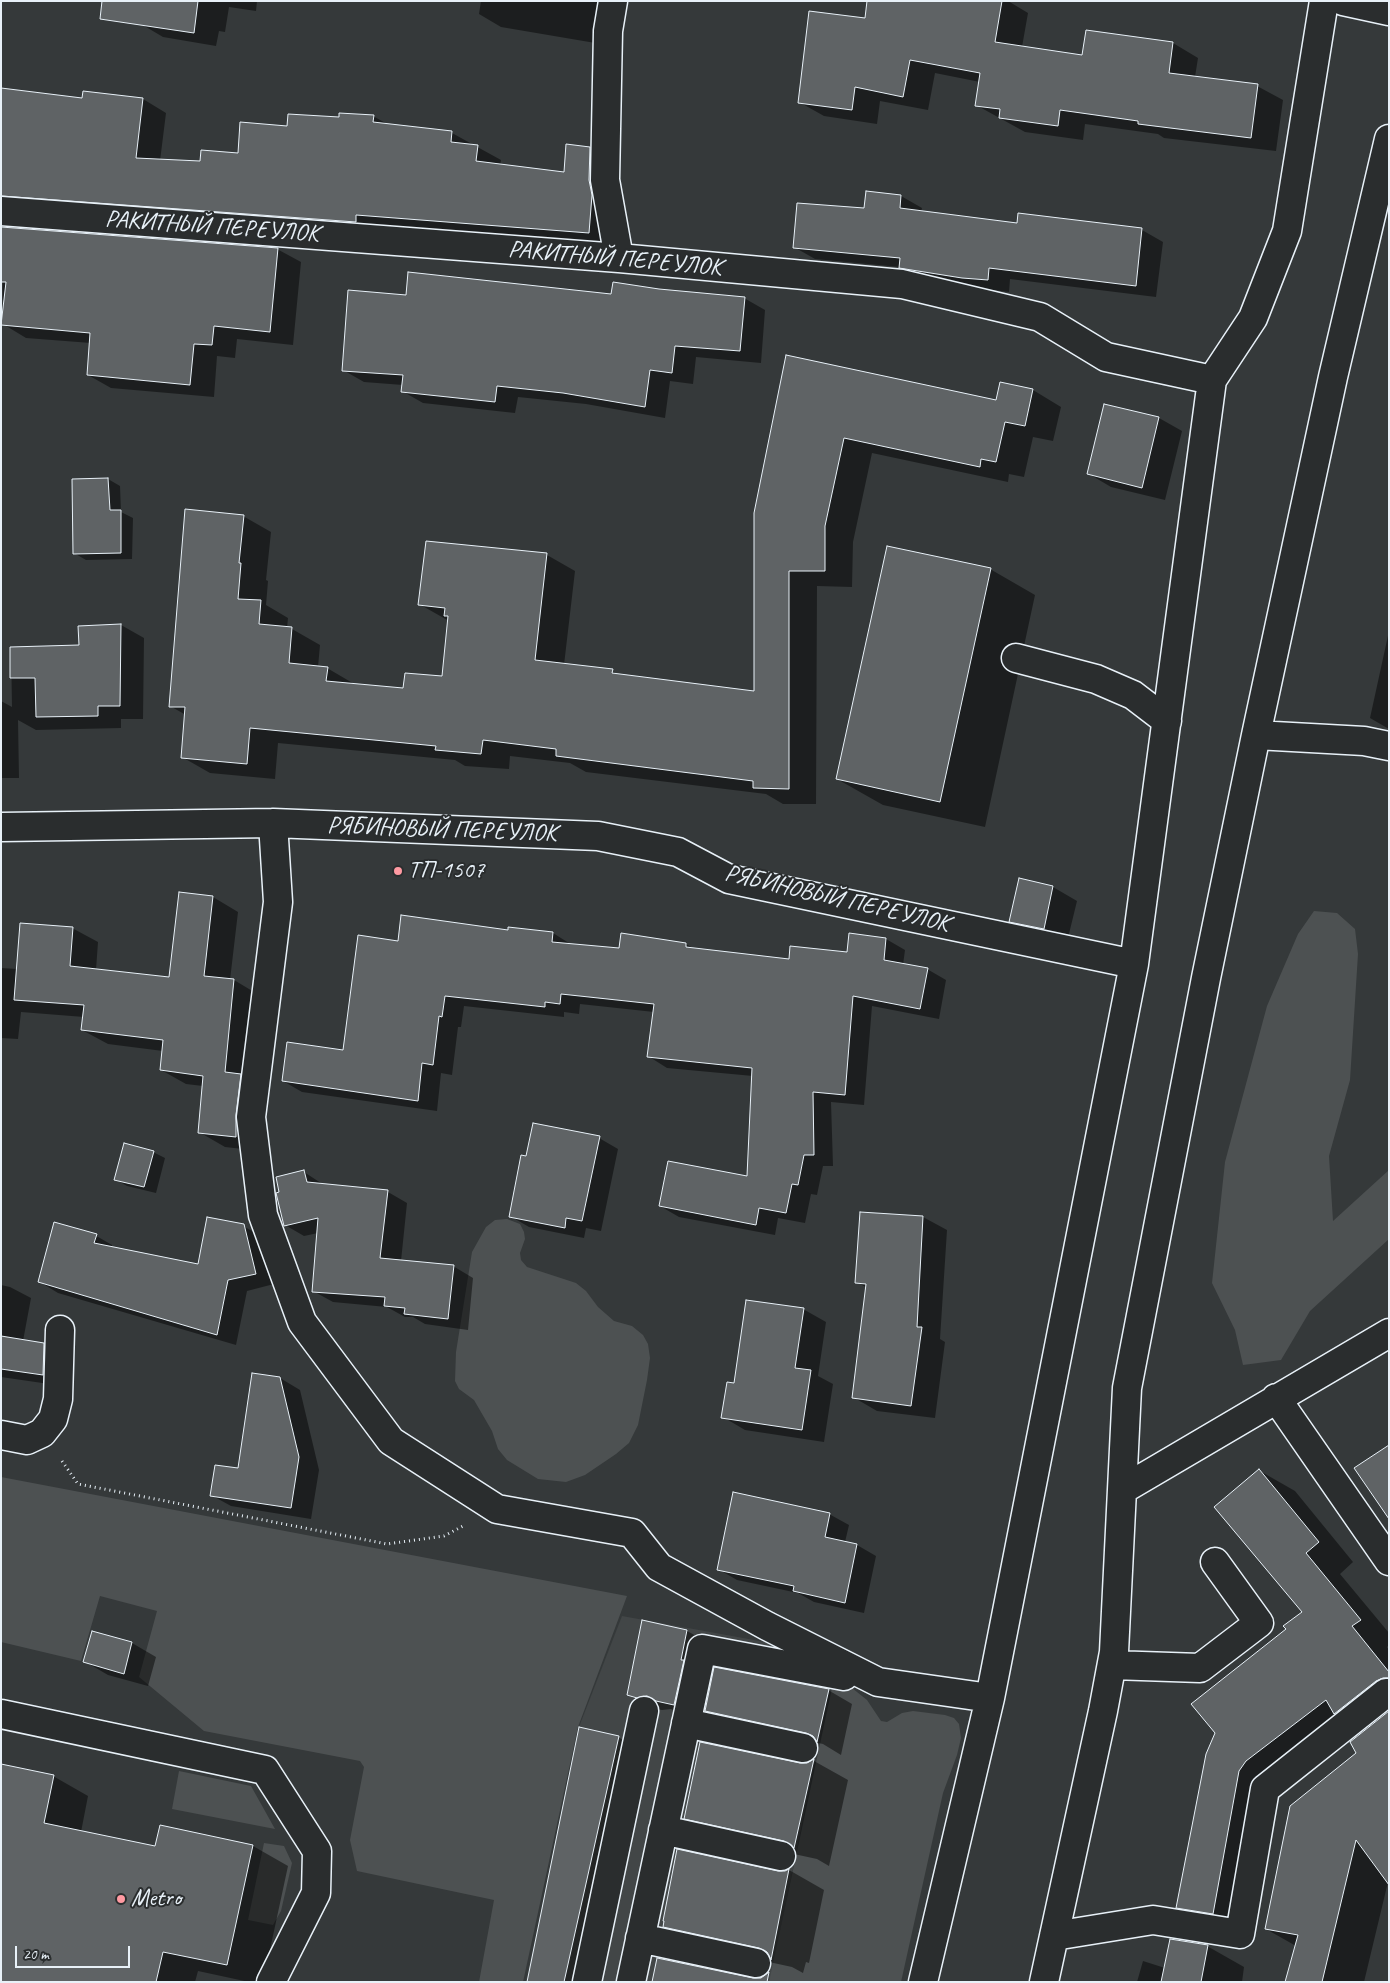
<!DOCTYPE html>
<meta charset="utf-8">
<style>
body{margin:0}
#map{position:relative;width:1390px;height:1983px;overflow:hidden;background:#35393a;font-family:Caveat,sans-serif}
canvas{display:block}
.frame{position:absolute;inset:0;border:2px solid #e8f1f8;pointer-events:none}
.scale{position:absolute;left:15px;top:1946px;width:115px;height:22px;box-sizing:border-box;border:2px solid #e8f1f8;border-top:0;padding-left:6px;font-size:15px;line-height:18px;white-space:nowrap;color:#e8f1f8;-webkit-text-stroke:4px #2a2d2e;paint-order:stroke}
</style>
<div id="map">
<canvas width="1390" height="1983"></canvas>
<div class="frame"></div>
<div class="scale">20 m</div>
</div>
<script>
const c = document.querySelector('canvas').getContext('2d');
c.lineJoin = 'round';
function paint(path, color) {
  c.fillStyle = color;
  c.fill(path, 'evenodd');
}
function poly(rows) {
  const path = new Path2D();
  for (const r of rows) {
    path.moveTo(r[0], r[1]);
    for (let i = 2; i < r.length; i += 2) path.lineTo(r[i], r[i + 1]);
  }
  return path;
}
function strokePath(path, color, width, dash) {
  c.strokeStyle = color;
  c.lineWidth = width;
  c.lineCap = dash ? 'butt' : 'round';
  c.setLineDash(dash || []);
  c.stroke(path);
}
function write(font, color, halo, rows, align = 'center') {
  c.font = font + ' Caveat,sans-serif';
  c.lineWidth = 4;
  c.setLineDash([]);
  c.textBaseline = 'middle';
  c.strokeStyle = halo;
  c.fillStyle = color;
  for (const [text, x, y, turn = 0] of rows) {
    c.save();
    c.translate(x, y);
    c.rotate((+turn || 0) * Math.PI / 180);
    c.textAlign = isNaN(turn) ? turn : align;
    if (halo) c.strokeText(text, 0, 0);
    c.fillText(text, 0, 0);
    c.restore();
  }
}
paint(poly([
 [622,1616,776,1644,830,1686,770,1982,526,1982,579,1727]
]), '#424647');
paint(poly([
 [1314,911,1337,913,1355,929,1358,954,1350,1080,1329,1156,1333,1221,1389,1170,1389,1239,1310,1311,1281,1360,1243,1365,1235,1330,1212,1283,1225,1162,1267,1006,1298,934],
 [507,1219,520,1224,524,1232,525,1239,520,1253,521,1260,527,1267,576,1283,586,1291,598,1307,614,1321,632,1326,643,1335,648,1344,650,1358,647,1380,638,1425,629,1443,616,1454,585,1475,566,1482,538,1479,507,1460,498,1449,492,1431,474,1400,459,1389,455,1381,456,1352,472,1252,486,1227,495,1220],
 [1,1477,627,1596,578,1727,523,1982,479,1982,494,1900,357,1871,350,1840,364,1767,360,1761,204,1731,139,1677,157,1611,100,1596,81,1661,1,1642],
 [835,1684,847,1684,867,1700,881,1721,887,1722,902,1713,913,1711,945,1715,954,1718,959,1724,961,1738,957,1755,943,1793,901,1982,769,1982,832,1688],
 [179,1771,251,1786,275,1829,172,1809],
 [264,1843,284,1846,292,1863,281,1911,273,1925,248,1920]
]), '#4d5152');
paint(poly([
 [141,1,257,1,256,11,229,7,225,32,219,31,216,46,163,37,141,24],
 [481,1,614,1,607,45,501,27,479,14],
 [869,1,1008,1,1028,13,1022,47,1083,56,1173,43,1198,58,1195,77,1257,86,1283,100,1276,151,1164,138,1158,134,1085,124,1083,140,1025,132,976,105,980,82,935,73,928,110,880,101,877,124,824,116,799,102,866,20],
 [1,91,83,100,143,99,166,113,160,161,201,163,239,154,288,127,340,118,373,116,389,125,452,133,501,160,500,166,565,174,590,148,613,161,612,246,8,223,9,229,277,249,301,262,293,345,237,339,235,358,217,356,214,397,111,388,88,375,91,343,26,338,3,324],
 [901,196,922,208,921,212,1018,224,1019,215,1142,230,1163,242,1156,297,1010,279,1009,292,984,289,921,280,900,267,815,259,794,247,865,210],
 [612,295,744,298,765,310,761,363,696,357,693,384,670,381,665,418,586,404,518,397,515,413,423,403,402,391,403,385,364,382,343,370,407,296],
 [787,356,997,402,1033,390,1061,407,1053,441,1033,437,1024,477,1009,474,1008,482,872,453,853,542,852,587,817,586,816,804,783,804,766,794,586,772,570,763,510,756,509,769,465,766,455,760,278,743,275,779,210,773,182,757,186,715,170,706,243,516,271,532,266,580,268,581,266,605,288,618,287,628,292,629,320,645,318,667,327,668,356,685,405,689,443,677,449,621,419,604,547,555,575,571,564,665,612,671,621,676,755,692],
 [1105,405,1159,418,1182,431,1165,500,1111,487,1089,474],
 [108,479,120,486,121,512,133,518,132,559,86,560,74,553,73,480],
 [990,569,1035,595,985,827,883,805,837,779],
 [121,625,144,638,143,719,121,719,121,728,36,730,18,720,19,778,1,778,1,701,12,707,11,648,80,646],
 [1389,631,1389,729,1370,718],
 [1020,880,1053,887,1077,901,1067,942,1034,935,1010,921],
 [213,897,238,912,230,980,234,980,259,995,261,1151,225,1147,199,1132,203,1086,186,1084,161,1070,163,1051,108,1044,82,1030,84,1017,21,1012,18,1039,1,1038,1,968,17,969,72,928,98,942,96,970,170,978],
 [509,932,553,933,572,945,620,949,686,944,696,950,790,961,848,953,886,939,905,950,903,965,927,969,946,980,939,1019,872,1006,864,1105,831,1102,833,1166,823,1166,817,1195,811,1194,805,1223,778,1218,775,1235,679,1217,660,1206,748,1177,753,1076,667,1068,648,1056,654,1012,580,1004,579,1014,564,1012,564,1017,464,1006,461,1027,458,1027,452,1075,441,1073,437,1111,302,1092,283,1081,344,1051,399,942],
 [599,1138,618,1149,601,1231,586,1228,584,1238,529,1227,510,1216,527,1158],
 [153,1152,165,1158,156,1193,127,1186,115,1179],
 [304,1172,324,1185,388,1192,407,1203,401,1261,453,1266,473,1278,468,1330,425,1324,413,1317,405,1317,387,1307,333,1302,313,1291,318,1233,304,1236,285,1225],
 [861,1213,923,1217,947,1230,940,1339,945,1342,935,1418,877,1411,853,1397,867,1288,857,1282],
 [243,1226,263,1237,274,1284,247,1291,236,1345,58,1293,40,1282,93,1234,112,1245,112,1248,199,1266],
 [1,1285,10,1287,31,1298,23,1341,44,1344,64,1356,63,1386,1,1377],
 [803,1309,826,1322,818,1376,833,1384,824,1442,745,1430,723,1417,735,1384],
 [280,1378,300,1390,319,1470,311,1519,231,1506,211,1495,240,1470],
 [1260,1471,1295,1491,1353,1562,1340,1574,1389,1633,1389,1645,1387,1647,1389,1650,1389,1883,1388,1882,1364,1982,1287,1982,1296,1946,1266,1929,1358,1754,1365,1731,1355,1725,1281,1781,1248,1933,1212,1927,1177,1907,1287,1629,1303,1612],
 [829,1514,849,1525,845,1542,857,1545,876,1556,864,1613,814,1602,798,1593,737,1580,718,1569],
 [687,1631,711,1644,681,1714,671,1709,662,1710,652,1708,628,1695],
 [92,1632,132,1643,156,1657,148,1686,108,1675,84,1661],
 [828,1690,852,1704,841,1755,823,1744,730,1724,706,1710],
 [800,1731,815,1736,815,1739],
 [618,1737,637,1748,586,1982,528,1982],
 [814,1761,848,1780,829,1866,817,1859,720,1838,685,1818,800,1765,808,1764],
 [53,1776,88,1796,81,1832,156,1848,253,1846,288,1866,263,1982,249,1982,198,1971,195,1982,1,1982],
 [789,1870,824,1890,809,1963,806,1962,803,1973,792,1967,700,1947,665,1926,778,1873],
 [1207,1946,1244,1967,1242,1982,1137,1982,1143,1961,1165,1968]
]), '#0007');
const building = poly([
 [102,1,198,1,194,33,100,19,102,1],
 [867,1,1002,1,995,42,1082,55,1086,30,1173,42,1169,73,1258,84,1251,138,1138,124,1138,121,1060,110,1058,126,999,118,1000,109,975,106,980,73,910,60,903,97,855,87,852,110,798,103,809,11,865,18,867,1],
 [1,88,82,98,83,91,143,98,136,158,200,161,201,150,238,153,240,122,287,126,288,114,339,117,339,113,374,115,373,122,452,131,451,142,478,145,476,161,564,172,566,144,590,147,589,180,592,195,589,233,356,215,356,222,1,196,1,88],
 [866,191,901,195,900,208,1017,223,1018,213,1142,228,1136,286,989,268,988,280,962,278,899,268,900,258,793,248,797,203,864,208,866,191],
 [1,227,278,248,270,332,214,326,212,345,194,344,190,385,87,375,90,333,1,325,6,282,1,282,1,227],
 [408,272,611,294,613,282,659,289,745,297,740,351,675,346,672,373,650,370,645,407,563,393,497,386,495,402,401,392,403,375,342,371,348,290,406,295,408,272],
 [786,355,996,400,1000,382,1033,389,1025,426,1005,422,996,462,981,459,980,467,844,438,825,526,825,571,789,571,789,789,753,788,753,781,556,756,556,749,483,740,481,754,435,750,436,746,250,728,247,764,181,758,185,707,169,707,185,509,244,515,239,563,241,563,238,599,261,600,259,624,292,627,289,663,328,667,326,681,403,688,405,673,442,676,448,616,444,616,445,608,418,605,426,541,547,553,535,660,613,669,612,673,754,691,754,513,786,355],
 [1104,404,1159,417,1142,488,1087,474,1104,404],
 [108,478,110,510,121,510,121,553,73,554,72,479,108,478],
 [887,546,991,568,940,802,836,779,887,546],
 [121,624,120,706,98,706,98,716,36,717,35,678,10,678,10,647,79,645,78,626,121,624],
 [1019,878,1053,886,1044,929,1009,922,1019,878],
 [179,892,213,896,204,976,234,979,225,1072,241,1074,236,1115,236,1137,198,1133,203,1076,160,1070,163,1040,81,1030,84,1005,14,1000,20,923,73,927,70,966,169,977,179,892],
 [401,915,508,930,508,927,553,932,552,942,619,948,621,933,686,943,686,947,789,959,790,946,847,952,849,933,886,938,884,960,928,968,920,1009,853,996,845,1095,813,1092,814,1155,804,1155,798,1185,792,1184,786,1213,759,1208,756,1225,659,1206,668,1161,747,1176,752,1068,647,1057,654,1004,561,994,560,1004,545,1002,545,1007,445,996,442,1017,439,1016,433,1065,422,1063,418,1101,282,1081,287,1042,343,1050,358,935,398,941,401,915],
 [533,1123,600,1136,582,1221,566,1218,565,1228,509,1217,521,1155,526,1156,533,1123],
 [124,1143,154,1151,144,1187,114,1180,124,1143],
 [304,1170,307,1182,388,1190,380,1258,454,1265,448,1319,404,1314,405,1308,384,1306,385,1297,312,1292,318,1218,284,1226,276,1193,279,1192,276,1177,304,1170],
 [860,1212,923,1216,917,1327,922,1327,911,1406,852,1398,866,1284,855,1283,860,1212],
 [207,1217,244,1224,256,1274,228,1280,217,1335,38,1282,54,1222,97,1234,94,1243,198,1264,207,1217],
 [746,1300,804,1308,795,1368,811,1370,802,1430,721,1418,727,1382,734,1383,746,1300],
 [1,1336,44,1343,43,1375,1,1369,1,1336],
 [252,1373,280,1377,299,1457,291,1508,210,1496,215,1465,238,1468,252,1373],
 [1389,1445,1389,1519,1354,1468,1389,1445],
 [1259,1469,1319,1542,1306,1553,1361,1620,1352,1626,1389,1672,1389,1678,1383,1678,1376,1681,1334,1714,1326,1700,1246,1761,1239,1771,1213,1914,1176,1908,1206,1754,1215,1733,1191,1704,1286,1629,1283,1626,1302,1612,1214,1507,1259,1469],
 [733,1492,830,1513,825,1537,857,1544,845,1603,793,1591,794,1586,717,1570,733,1492],
 [642,1620,687,1630,681,1660,684,1660,674,1705,656,1701,647,1696,637,1698,627,1695,642,1620],
 [92,1631,132,1642,124,1674,83,1662,92,1631],
 [714,1667,829,1689,817,1742,813,1736,806,1733,705,1711,714,1667],
 [1389,1711,1389,1885,1356,1840,1322,1982,1285,1982,1298,1935,1265,1929,1290,1806,1356,1753,1350,1742,1389,1711],
 [579,1727,619,1736,564,1982,527,1982,579,1727],
 [700,1742,800,1763,807,1763,814,1759,794,1848,784,1841,684,1819,700,1742],
 [1,1764,54,1775,44,1823,155,1846,160,1825,253,1845,227,1965,163,1952,156,1982,1,1982,1,1764],
 [677,1849,778,1871,785,1871,789,1869,771,1960,767,1952,759,1948,663,1927,664,1921,663,1921,677,1849],
 [1170,1939,1208,1945,1201,1982,1161,1982,1170,1939],
 [657,1958,753,1978,761,1978,769,1972,767,1982,652,1982,657,1958]
]);
paint(building, '#5f6365');
strokePath(building, '#e8f1f8', 1);
const minor = poly([
 [613,1,608,31,605,180,619,258],
 [1343,1,1389,11],
 [1,211,619,258,902,284,1040,317,1106,357,1212,380],
 [1016,658,1096,679,1133,695,1167,721],
 [1256,735,1364,741,1389,746],
 [273,823,278,902,251,1117,263,1215,302,1322,391,1441,497,1509,632,1533,659,1567,767,1626,878,1682,990,1698],
 [1,827,273,823,598,836,678,852,729,879,1134,964],
 [1276,1398,1389,1561],
 [1,1435,27,1440,42,1433,53,1419,58,1399,60,1330],
 [1122,1490,1389,1333],
 [1112,1665,1200,1668,1259,1623,1215,1562],
 [1,1714,265,1770,317,1851,316,1893,271,1982],
 [686,1723,803,1748],
 [663,1830,781,1856],
 [1054,1936,1153,1920,1240,1934,1265,1789,1386,1693],
 [640,1938,756,1963],
 [587,1982,644,1711],
 [631,1982,702,1649,844,1676],
 [923,1982,990,1698,1134,964,1212,380,1253,318,1287,231,1324,1],
 [1044,1982,1103,1711,1114,1652,1127,1388,1206,978,1256,735,1333,377,1389,139]
]);
strokePath(minor, '#e8f1f8', 31);
strokePath(poly([
 [62,1461,78,1484,387,1544,444,1536,463,1526]
]), '#e8f1f8', 3, [1, 4]);
strokePath(minor, '#2a2d2e', 28);
for (const [x, y, r, color] of [
 [398,871,5,"#ff9aa2"],
 [121,1899,5,"#ff9aa2"]
]) {
  const dot = new Path2D();
  dot.arc(x, y, r, 0, 2 * Math.PI);
  c.fillStyle = color;
  c.fill(dot);
  strokePath(dot, '#2a2d2e', 2);
}
write('24px', '#e8f1f8', '#2a2d2e', [
 ["РАКИТНЫЙ ПЕРЕУЛОК",212,227,4],
 ["РАКИТНЫЙ ПЕРЕУЛОК",615,259,5],
 ["РЯБИНОВЫЙ ПЕРЕУЛОК",442,830,2],
 ["РЯБИНОВЫЙ ПЕРЕУЛОК",837,899,13]
]);
write('24px', '#e8f1f8', '#2a2d2e', [
 ["ТП-1507",408,871],
 ["Metro",131,1899]
], 'left');
</script>
